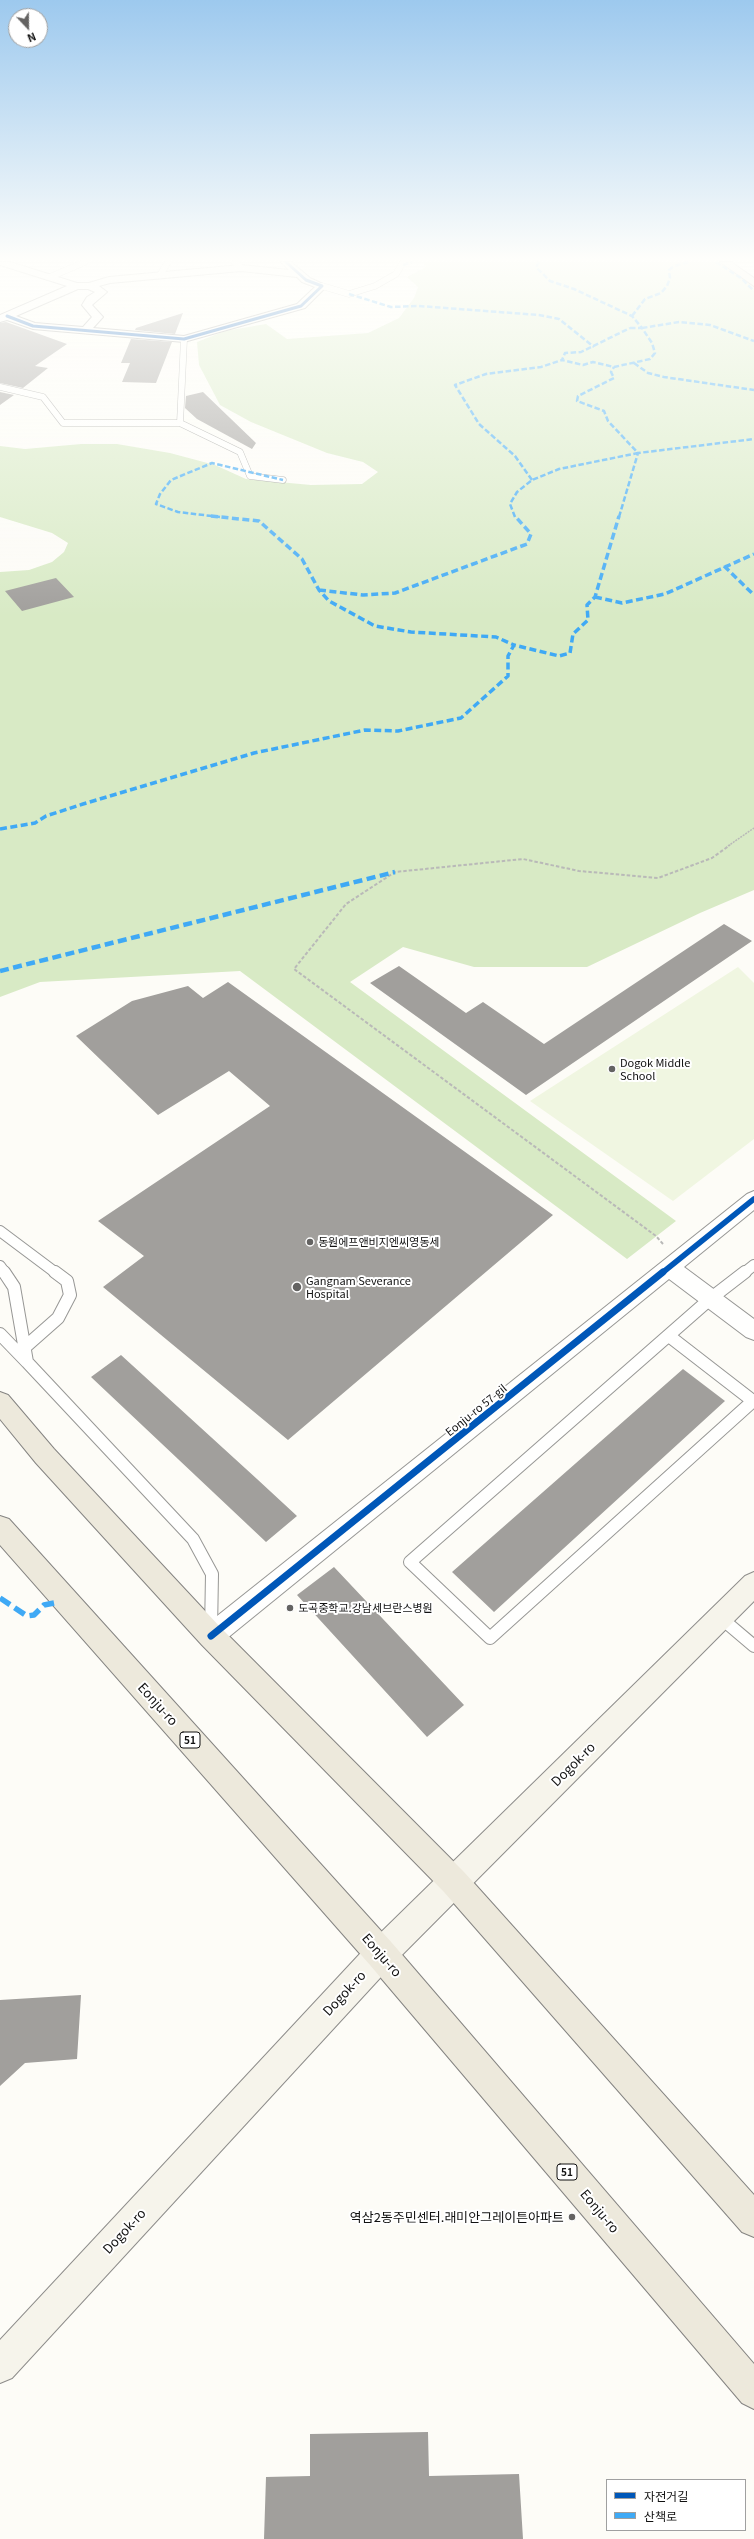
<!DOCTYPE html>
<meta charset="utf-8">
<style>
body{margin:0}
#map{position:relative;width:754px;height:2539px;overflow:hidden;background:#fdfcf7;font-family:Georgia,"Noto Sans KR",serif}
canvas{display:block}
.legend{position:absolute;left:606px;top:2479px;width:140px;height:52px;box-sizing:border-box;background:#fff;border:1px solid #a0a0a0;margin:0;padding:5px 7px;list-style:none;font-size:12px;color:#111}
.legend li{display:flex;align-items:center;gap:8px;height:20px}
.legend b{width:20px;border:1px solid #a0a0a0}
.north{position:absolute;left:8px;top:8px;width:40px;height:40px;box-sizing:border-box;background:#fff;border:1px solid #a0a0a0;border-radius:50%;rotate:158deg;font-size:11px;font-weight:700;line-height:16px;text-align:center;color:#111}
.north::after{content:'';display:block;margin:auto;width:14px;height:18px;background:#646362;clip-path:polygon(50% 0,100% 100%,50% 72%,0 100%)}
</style>
<div id="map">
<canvas width="754" height="2539"></canvas>
<ul class="legend">
<li><b style="height:5px;background:#0057b8"></b>자전거길</li>
<li><b style="height:5px;background:#3fa9f5"></b>산책로</li>
</ul>
<div class="north">N</div>
</div>
<script>
const c = document.querySelector('canvas').getContext('2d');
c.lineJoin = 'round';
function paint(path, color) {
  c.fillStyle = color;
  c.fill(path, 'evenodd');
}
function poly(rows) {
  const path = new Path2D();
  for (const r of rows) {
    path.moveTo(r[0], r[1]);
    for (let i = 2; i < r.length; i += 2) path.lineTo(r[i], r[i + 1]);
  }
  return path;
}
function strokePath(path, color, width, dash) {
  c.strokeStyle = color;
  c.lineWidth = width;
  c.lineCap = dash ? 'butt' : 'round';
  c.setLineDash(dash || []);
  c.stroke(path);
}
function write(font, color, halo, rows, align = 'center') {
  c.font = font + ' Georgia,"Noto Sans KR",serif';
  c.lineWidth = 4;
  c.setLineDash([]);
  c.textBaseline = 'middle';
  c.strokeStyle = halo;
  c.fillStyle = color;
  for (const [text, x, y, turn = 0] of rows) {
    c.save();
    c.translate(x, y);
    c.rotate((+turn || 0) * Math.PI / 180);
    c.textAlign = isNaN(turn) ? turn : align;
    if (halo) c.strokeText(text, 0, 0);
    c.fillText(text, 0, 0);
    c.restore();
  }
}
paint(poly([
 [423,262,717,262,754,286,754,890,700,913,587,967,474,967,403,947,350,982,676,1221,627,1259,240,971,40,982,0,997,0,572,29,570,52,562,64,552,68,543,52,533,0,517,0,446,25,449,81,444,117,444,170,453,215,465,246,479,311,485,362,484,378,472,363,462,327,453,251,422,220,405,199,365,197,342,225,331,266,324,287,339,368,333,399,318,414,298,418,287,407,277,426,267]
]), '#d8eac5');
paint(poly([
 [738,967,754,983,754,1139,673,1201,530,1101]
]), '#f0f6e1');
paint(poly([
 [183,313,175,334,135,330,136,328],
 [6,322,67,344,35,366,48,368,23,388,0,383,0,323],
 [131,339,172,342,156,383,122,382,130,363,121,363],
 [0,392,14,395,0,405],
 [203,392,256,443,252,449,197,419,185,408,186,396],
 [56,578,74,597,22,611,5,591],
 [724,924,752,941,526,1095,370,983,399,966,466,1013,483,1002,544,1044],
 [228,982,553,1215,288,1440,103,1287,144,1256,98,1221,270,1106,229,1071,158,1115,76,1036,132,1001,188,986,203,998],
 [121,1355,257,1479,297,1516,266,1542,91,1377],
 [683,1369,725,1401,494,1612,452,1572],
 [334,1567,464,1705,427,1737,297,1595],
 [81,1995,77,2059,25,2063,0,2086,0,2000],
 [428,2432,429,2476,519,2474,523,2539,264,2539,266,2477,310,2476,310,2434]
]), '#a19f9c');
const laneFar2 = poly([
 [235,262,241,268],
 [160,275,168,262],
 [50,277,85,262],
 [322,286,349,294,375,286,396,274,403,262],
 [0,387,43,397,63,423,180,423,240,452,250,476,283,480],
 [180,423,184,339]
]);
const laneFar1 = poly([
 [0,1231,56,1273],
 [0,1266,5,1273],
 [744,1273,754,1265]
]);
const lane = poly([
 [4,1272,14,1287,27,1362,193,1539,212,1574,211,1631],
 [0,1334,27,1362],
 [669,1336,753,1401,490,1638,410,1562,710,1299,745,1272],
 [24,1348,58,1318,70,1295,67,1281,55,1272],
 [721,1618,754,1646]
]);
const street = poly([
 [0,262,10,262,77,283,89,283,109,277,241,265,289,270,281,262,291,262,310,278,327,286,305,308,184,342,33,329,7,320,0,322,0,315,67,286,0,265,0,262],
 [241,271,297,277,302,282,315,287,297,304,184,336,93,328,103,317,92,305,107,292,99,286,110,283,241,271],
 [78,289,88,289,95,292,87,297,82,305,92,317,83,327,35,323,16,316,78,289],
 [754,1191,754,1210,684,1267,754,1319,754,1340,746,1337,669,1279,220,1644,211,1648,202,1644,198,1636,202,1628,747,1194,754,1191]
]);
const secondary = poly([
 [754,1572,754,1601,392,1965,12,2378,0,2383,0,2340,370,1943,745,1576,754,1572]
]);
const primary = poly([
 [720,262,731,262,754,278,754,286,720,262],
 [0,1392,8,1395,54,1449,220,1627,464,1872,754,2195,754,2237,742,2232,444,1892,202,1645,36,1463,0,1419,0,1392],
 [0,1516,9,1519,392,1943,754,2364,754,2409,742,2403,370,1965,0,1545,0,1516]
]);
strokePath(laneFar2, '#979795', 7);
strokePath(laneFar1, '#979795', 12);
strokePath(lane, '#979795', 14);
strokePath(street, '#979795', 2);
strokePath(secondary, '#8e8d8b', 2);
strokePath(primary, '#858482', 2);
strokePath(poly([
 [728,846,754,828]
]), '#b9b9b8', 1.5, [2, 1]);
strokePath(poly([
 [663,1244,656,1236,294,969,346,904,395,872,523,859,579,871,658,878,712,858,730,845]
]), '#b9b9b8', 2, [3.5, 2]);
strokePath(laneFar2, '#fffffe', 6);
strokePath(laneFar1, '#fffffe', 10);
strokePath(lane, '#fffffe', 12);
paint(street, '#fffffe');
paint(secondary, '#f6f4eb');
paint(primary, '#ede9dc');
strokePath(poly([
 [539,262,536,267,550,281,574,289,632,316,642,328],
 [716,262,741,278,754,291],
 [403,265,412,262],
 [349,294,391,307,419,306,539,315,559,319,594,347],
 [632,316,645,299,661,293,667,286,670,278,669,270,674,266,689,262],
 [630,328,642,328,652,343,655,353,650,359,614,367,593,362,583,365,562,360,565,353,581,352,630,328],
 [642,328,679,322,710,325,754,341],
 [634,363,648,373,664,377,754,390],
 [532,480,515,456,479,424,455,385,486,374,541,367,562,360],
 [220,517,178,512,156,504,160,494,171,480,212,463,283,480],
 [515,517,510,504,517,492,532,480,559,469,638,453,608,421,604,411,577,401,578,396,614,378,611,372,614,367],
 [619,517,638,453,754,439]
]), '#3fa9f5', 2.5, [5.5, 2.5]);
strokePath(poly([
 [211,516,259,521,302,559,319,590,329,601,375,626,411,632,496,637,514,645],
 [724,566,754,595],
 [319,590,363,595,395,593,527,544,531,534,515,516],
 [595,597,622,603,665,594,754,554],
 [0,829,35,823,46,816,83,804,254,753,365,730,398,731,461,718,508,676,508,656,514,645,559,656,570,653,573,634,588,620,587,605,595,597,619,516]
]), '#3fa9f5', 3.5, [7, 3.5]);
strokePath(poly([
 [0,971,395,872]
]), '#3fa9f5', 4.5, [9, 4.5]);
strokePath(poly([
 [0,1598,27,1616,34,1615,44,1605,54,1603]
]), '#3fa9f5', 5.5, [12, 5.5]);
strokePath(poly([
 [7,316,33,326,184,339,301,306,322,286,306,280,286,262]
]), '#0057b8', 3);
strokePath(poly([
 [662,1273,754,1199]
]), '#0057b8', 5.5);
strokePath(poly([
 [211,1636,663,1272]
]), '#0057b8', 7);
const sky = c.createLinearGradient(0, 0, 0, 617);
sky.addColorStop(0, '#9dc9ee');
sky.addColorStop(0.42, '#fefefb');
sky.addColorStop(1, '#fefefb00');
c.fillStyle = sky;
c.fillRect(0, 0, 754, 617);
for (const [x, y, r, color] of [
 [612,1069,4,"#646362"],
 [310,1242,4,"#646362"],
 [297,1287,5,"#646362"],
 [290,1608,4,"#646362"],
 [572,2217,4,"#646362"]
]) {
  const dot = new Path2D();
  dot.arc(x, y, r, 0, 2 * Math.PI);
  c.fillStyle = color;
  c.fill(dot);
  strokePath(dot, '#fff', 1.5);
}
for (const [x, y, w] of [
 [190,1740,20],
 [567,2172,20]
]) {
  const box = new Path2D();
  box.roundRect(x - w / 2, y - 8, w, 16, 3);
  c.fillStyle = '#fff';
  c.fill(box);
  strokePath(box, '#111', 1);
}
write('bold 10px', '#111', null, [
 ["51",190,1740],
 ["51",567,2172]
]);
write('11px', '#111', '#fff', [
 ["Dogok Middle",620,1063],
 ["School",620,1076],
 ["동원에프앤비지엔씨영동세",318,1242],
 ["Gangnam Severance",306,1281],
 ["Hospital",306,1294],
 ["도곡중학교.강남세브란스병원",298,1608]
], 'left');
write('11px', '#111', '#fff', [
 ["Eonju-ro 57-gil",476,1410,-39]
]);
write('13px', '#111', '#fff', [
 ["Eonju-ro",158,1704,48],
 ["Dogok-ro",573,1764,-45],
 ["Eonju-ro",382,1955,49],
 ["Dogok-ro",344,1993,-47],
 ["Eonju-ro",600,2211,50],
 ["Dogok-ro",124,2231,-47]
]);
write('13px', '#111', '#fff', [
 ["역삼2동주민센터.래미안그레이튼아파트",564,2217]
], 'right');
</script>
